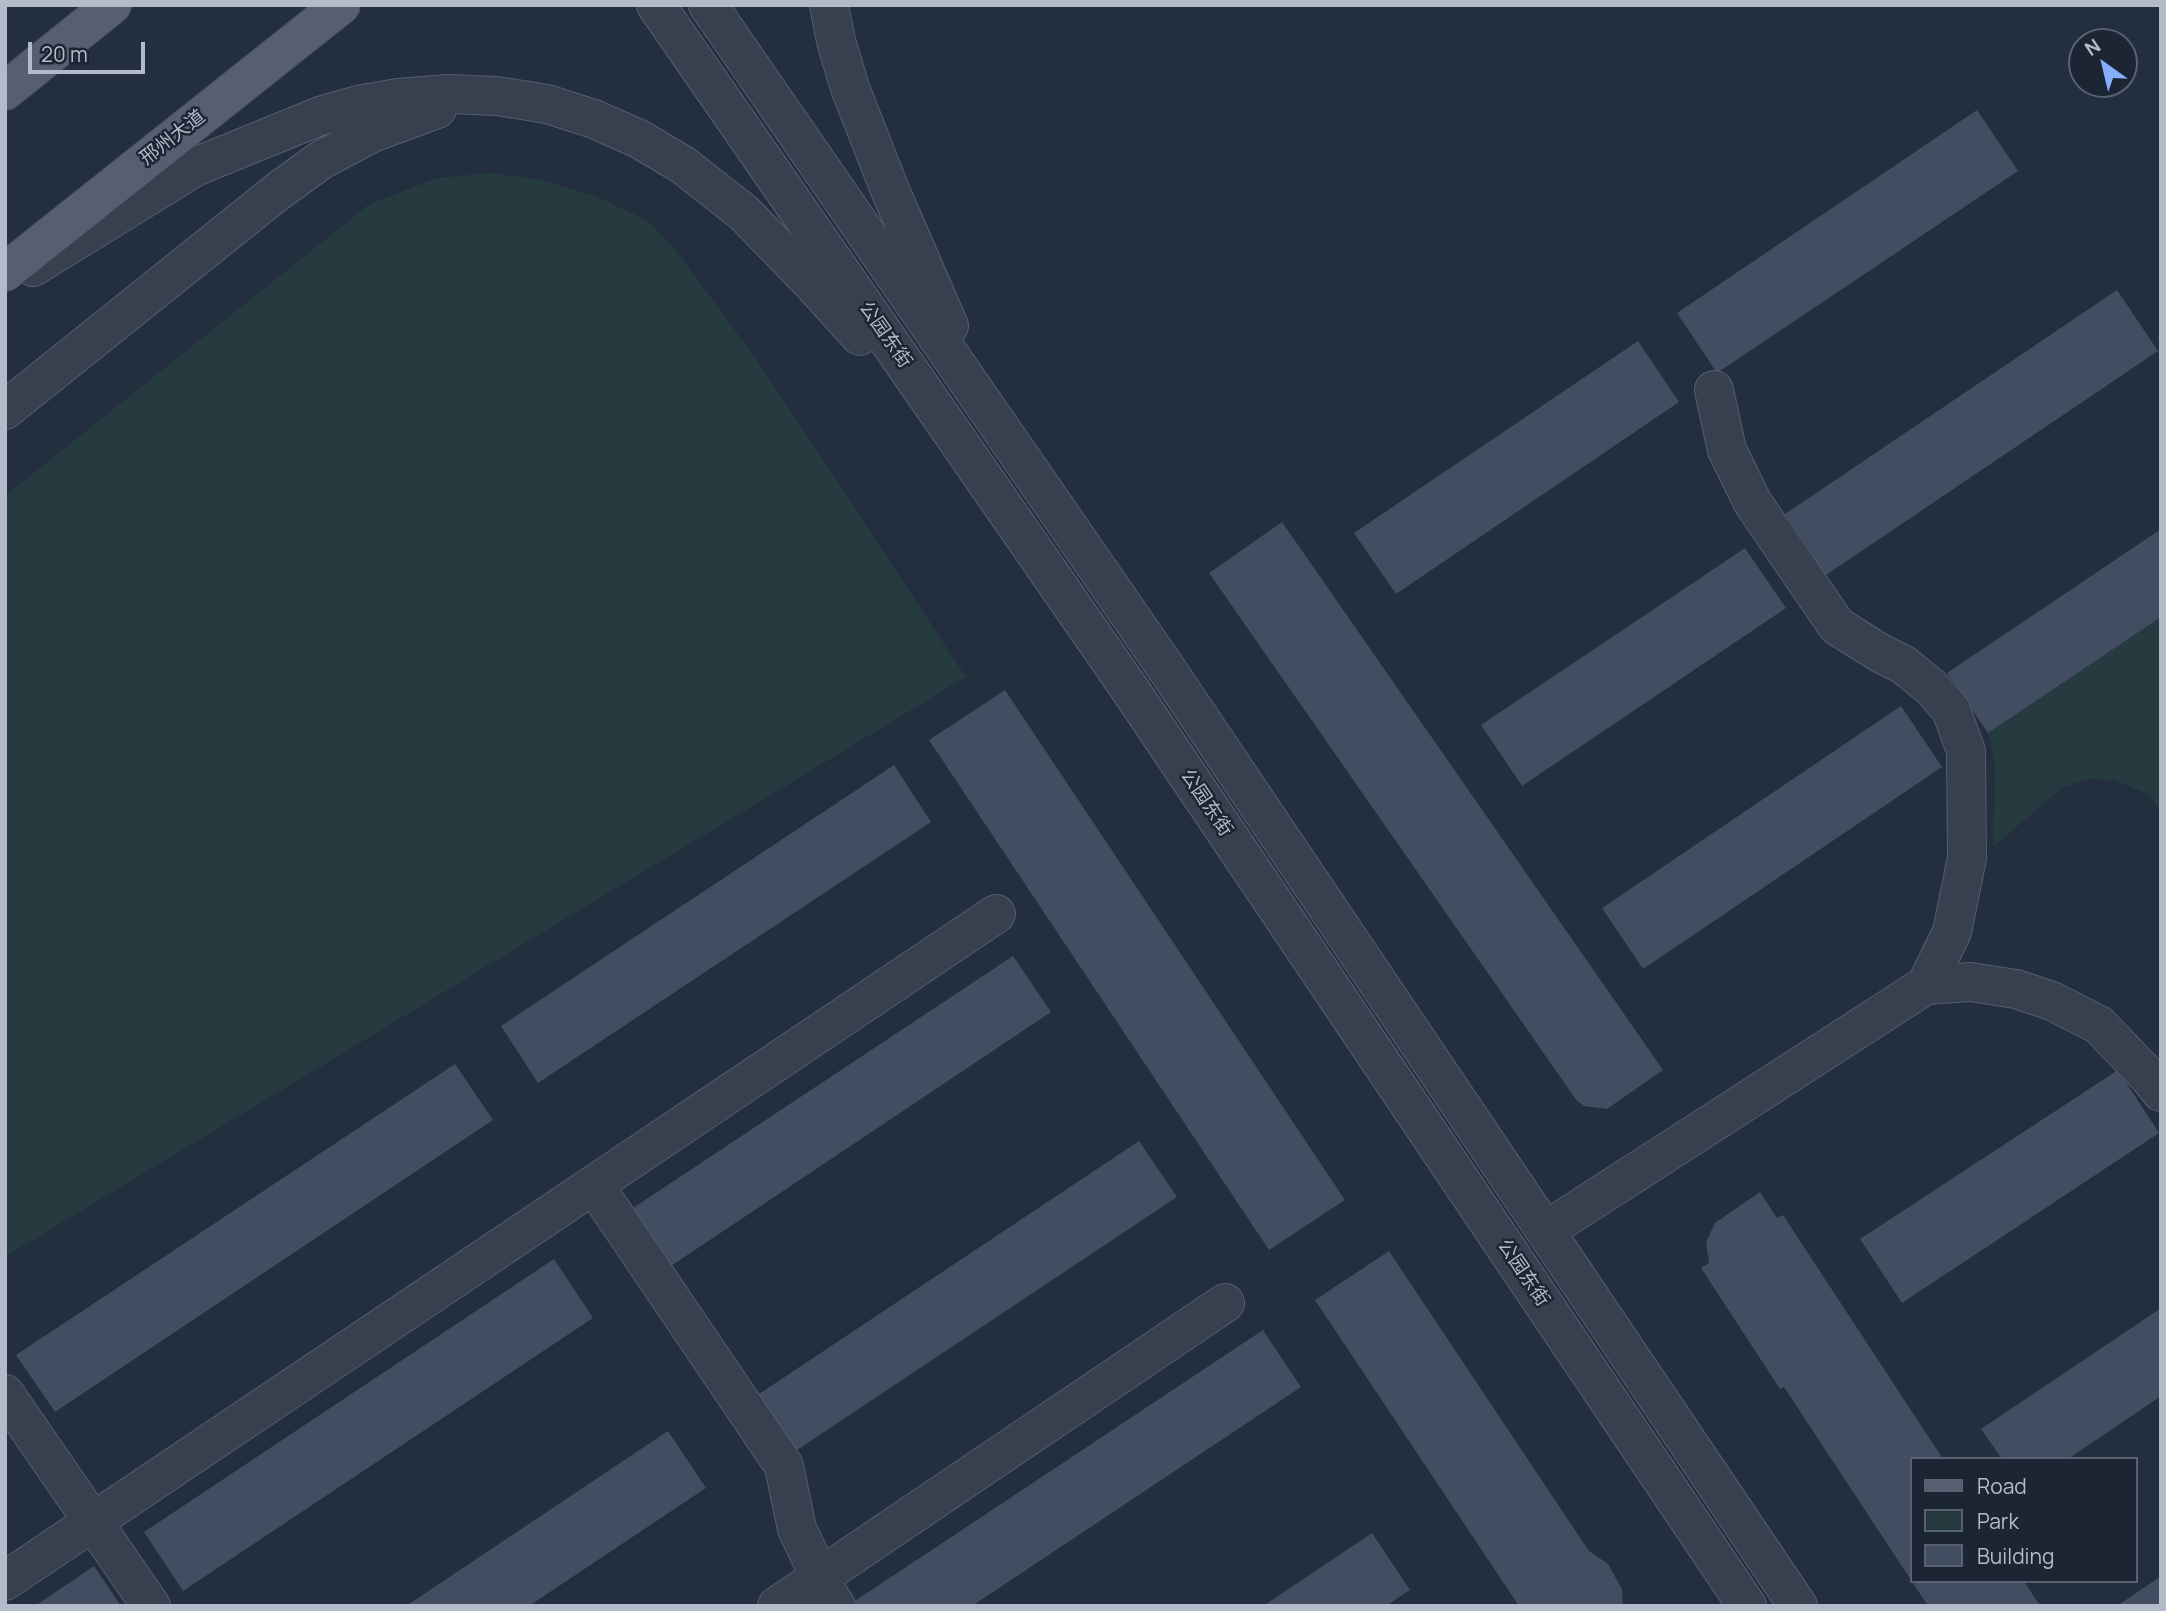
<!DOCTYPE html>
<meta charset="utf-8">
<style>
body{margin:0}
#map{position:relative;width:2166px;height:1611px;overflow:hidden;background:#232e3f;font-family:Manrope,sans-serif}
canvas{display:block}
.frame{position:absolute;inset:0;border:7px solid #b3bbca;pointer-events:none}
.legend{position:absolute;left:1910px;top:1457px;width:228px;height:126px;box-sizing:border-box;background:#1c2534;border:2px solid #586170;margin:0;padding:9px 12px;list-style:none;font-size:21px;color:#b3bbca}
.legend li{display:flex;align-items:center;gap:14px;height:35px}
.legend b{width:35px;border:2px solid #586170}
.north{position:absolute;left:2068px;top:28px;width:70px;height:70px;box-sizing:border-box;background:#1c2534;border:2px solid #586170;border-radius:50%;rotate:326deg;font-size:19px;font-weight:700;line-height:28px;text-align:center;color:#b3bbca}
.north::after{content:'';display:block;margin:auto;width:24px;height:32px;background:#86adfc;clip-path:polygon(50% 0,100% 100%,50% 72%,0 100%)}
.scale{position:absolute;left:28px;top:42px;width:117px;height:32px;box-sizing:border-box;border:4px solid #b3bbca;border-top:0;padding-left:9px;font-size:21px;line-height:24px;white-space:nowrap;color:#b3bbca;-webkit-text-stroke:5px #1c2534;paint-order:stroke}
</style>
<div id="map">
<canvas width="2166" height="1611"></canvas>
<div class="frame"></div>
<ul class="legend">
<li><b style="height:9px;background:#555f6f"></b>Road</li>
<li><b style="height:19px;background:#253b40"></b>Park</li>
<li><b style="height:19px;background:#424d61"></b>Building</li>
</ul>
<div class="north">N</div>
<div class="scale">20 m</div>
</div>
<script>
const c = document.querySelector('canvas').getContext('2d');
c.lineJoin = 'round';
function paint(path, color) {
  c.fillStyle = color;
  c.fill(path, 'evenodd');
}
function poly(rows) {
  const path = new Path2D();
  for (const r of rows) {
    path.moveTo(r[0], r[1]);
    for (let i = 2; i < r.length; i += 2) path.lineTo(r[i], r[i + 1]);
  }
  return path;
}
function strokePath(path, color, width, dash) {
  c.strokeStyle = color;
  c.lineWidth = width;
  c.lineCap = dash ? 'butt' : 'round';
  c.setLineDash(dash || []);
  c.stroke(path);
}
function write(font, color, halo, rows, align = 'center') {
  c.font = font + ' Manrope,"Noto Sans SC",sans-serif';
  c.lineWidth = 5;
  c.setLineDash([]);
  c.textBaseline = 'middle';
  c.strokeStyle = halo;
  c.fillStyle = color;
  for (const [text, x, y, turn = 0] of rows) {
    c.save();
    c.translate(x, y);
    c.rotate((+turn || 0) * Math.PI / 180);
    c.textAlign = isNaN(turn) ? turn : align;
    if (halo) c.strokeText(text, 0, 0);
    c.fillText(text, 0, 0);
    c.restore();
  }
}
paint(poly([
 [492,173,542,180,595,196,647,220,675,249,757,360,966,677,5,1257,5,496,368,205,436,178],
 [2161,617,2161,811,2148,794,2113,780,2088,779,2063,787,1993,847,1995,766,1988,733]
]), '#253b40');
paint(poly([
 [1977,110,2018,171,1717,373,1677,313],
 [2117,290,2158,351,1826,575,1785,514],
 [1638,341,1679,402,1396,594,1354,533],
 [1282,522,1663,1070,1607,1109,1584,1106,1577,1101,1209,573],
 [2161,529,2161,617,1988,733,1947,673],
 [1745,548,1786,608,1522,786,1481,725],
 [1005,690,1345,1200,1269,1250,929,740],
 [1901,706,1942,767,1643,969,1602,908],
 [894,765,931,822,538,1083,501,1026],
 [1013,956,1051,1012,668,1268,630,1210],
 [455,1064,493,1120,55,1412,16,1355],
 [2118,1070,2159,1133,1902,1303,1860,1239],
 [1139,1141,1177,1197,794,1452,756,1396],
 [1760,1192,1777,1218,1783,1215,1943,1459,1912,1459,1912,1581,2024,1581,2040,1606,1928,1606,1784,1387,1780,1389,1701,1268,1709,1263,1706,1242,1715,1223],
 [1389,1251,1589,1551,1608,1564,1622,1589,1623,1606,1519,1606,1315,1300],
 [554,1259,593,1318,183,1591,144,1532],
 [2161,1308,2161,1396,2068,1459,2002,1459,1981,1429],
 [1263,1330,1301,1387,972,1606,858,1606,855,1601],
 [668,1431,706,1488,529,1606,406,1606],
 [1372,1533,1410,1590,1386,1606,1263,1606],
 [94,1566,121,1606,35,1606],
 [2161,1576,2161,1606,2117,1606]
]), '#424d61');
const minor = poly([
 [656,5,1129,688,1747,1606],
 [708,5,1164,665,1798,1606],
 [829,5,836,41,850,88,890,190,949,326],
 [33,267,195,167,320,116,358,105,398,98,448,94,497,96,547,104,594,119,639,139,683,165,744,213,813,284,860,336],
 [1714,390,1727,450,1753,503,1837,626,1880,653,1904,665,1932,688,1951,710,1966,751,1967,858,1952,932,1926,985],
 [5,410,277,192,321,160,372,133,437,109],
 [594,1185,784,1466,797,1529,827,1592,836,1606],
 [1545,1231,1926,985,1970,982,2016,989,2052,1001,2099,1025,2149,1077,2161,1092],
 [5,1394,151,1606],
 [5,1581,996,914],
 [777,1606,1225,1303]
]);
const major = poly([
 [5,91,112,5],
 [5,272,341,5]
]);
strokePath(minor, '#555e6d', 40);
strokePath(major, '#404958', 40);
strokePath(minor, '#37404f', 38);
strokePath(major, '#555f6f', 38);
write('19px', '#b3bbca', '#1c2534', [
 ["邢州大道",173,138,-38],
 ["公园东街",885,335,55],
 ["公园东街",1206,803,56],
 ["公园东街",1523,1273,56]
]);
</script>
